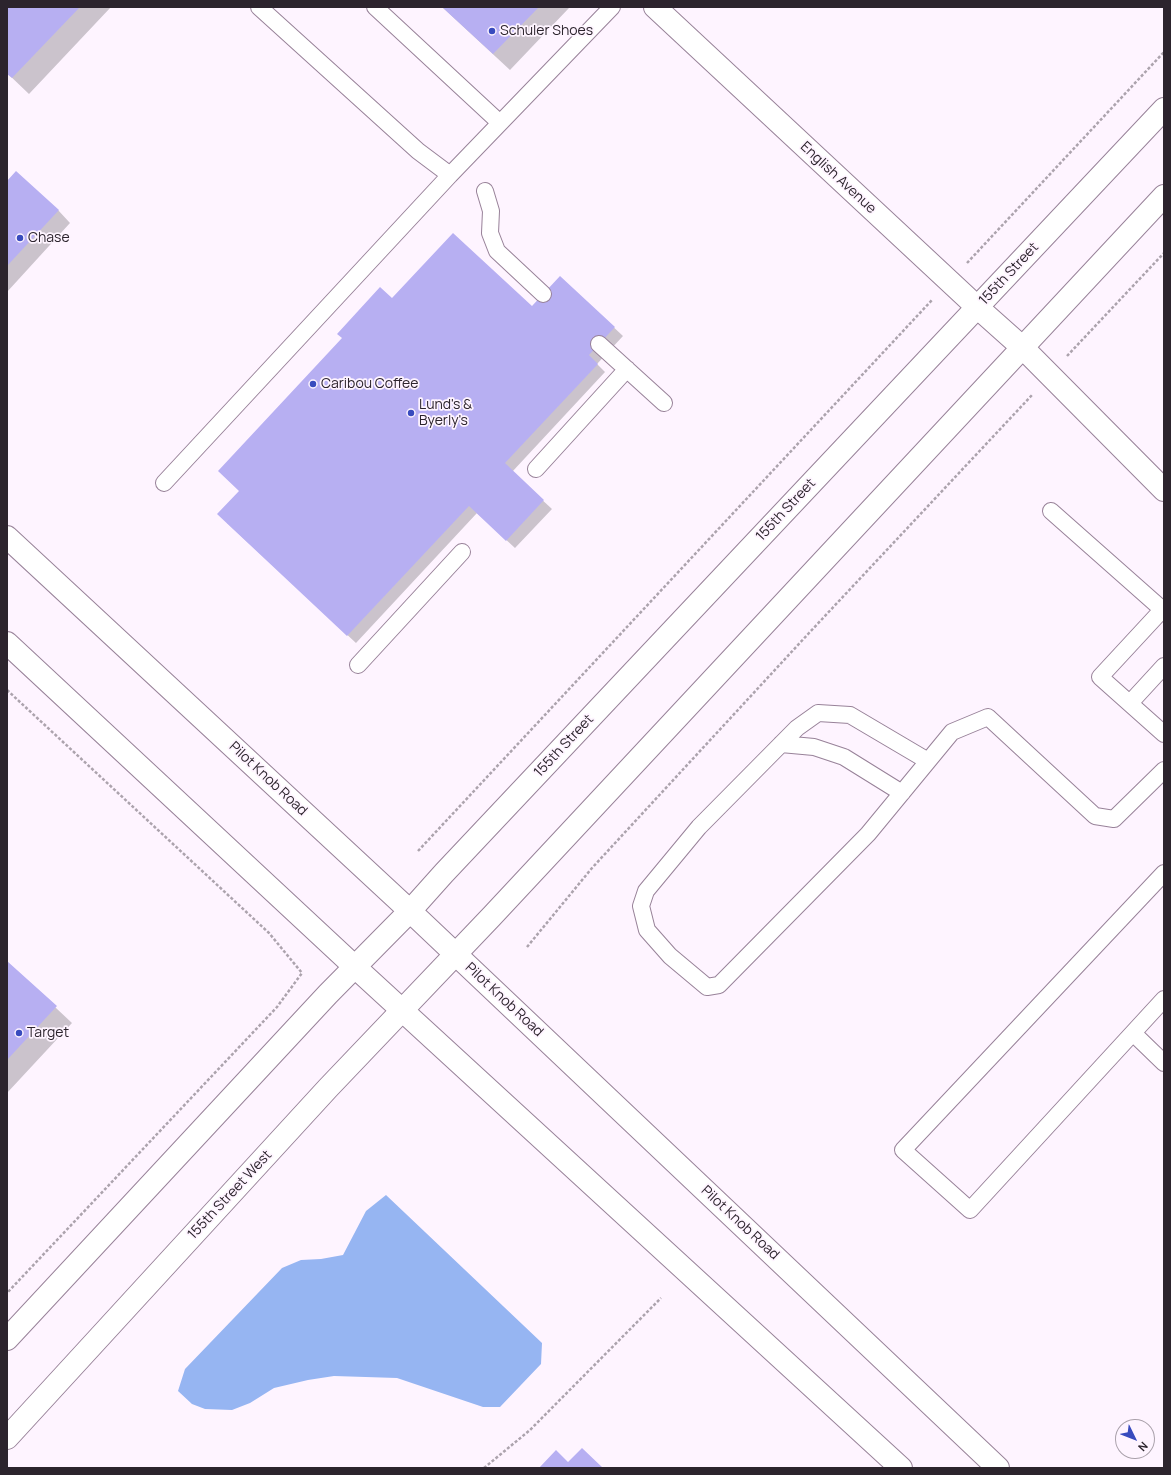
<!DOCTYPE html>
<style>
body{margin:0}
#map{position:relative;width:1171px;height:1475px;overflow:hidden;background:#fef4ff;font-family:Manrope,sans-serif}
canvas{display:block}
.frame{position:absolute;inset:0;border:8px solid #2c242d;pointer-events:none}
.north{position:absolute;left:1115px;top:1419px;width:40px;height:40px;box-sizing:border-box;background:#fef4ff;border:1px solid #aaa1ab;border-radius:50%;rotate:133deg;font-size:11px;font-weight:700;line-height:16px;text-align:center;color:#2c242d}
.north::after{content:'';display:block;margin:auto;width:14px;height:18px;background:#384bbe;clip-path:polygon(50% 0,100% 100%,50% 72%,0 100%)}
</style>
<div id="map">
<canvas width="1171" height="1475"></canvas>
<div class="frame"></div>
<div class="north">N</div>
</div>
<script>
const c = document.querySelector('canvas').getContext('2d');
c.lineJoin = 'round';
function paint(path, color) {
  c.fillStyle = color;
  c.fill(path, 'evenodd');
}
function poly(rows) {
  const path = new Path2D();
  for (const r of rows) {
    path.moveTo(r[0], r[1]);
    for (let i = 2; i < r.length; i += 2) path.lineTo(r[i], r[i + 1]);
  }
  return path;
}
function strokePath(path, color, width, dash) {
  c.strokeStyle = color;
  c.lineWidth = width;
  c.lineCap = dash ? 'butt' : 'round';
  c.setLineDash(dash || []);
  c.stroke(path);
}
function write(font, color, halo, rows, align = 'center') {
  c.font = font + ' Manrope,sans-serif';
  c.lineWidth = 3.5;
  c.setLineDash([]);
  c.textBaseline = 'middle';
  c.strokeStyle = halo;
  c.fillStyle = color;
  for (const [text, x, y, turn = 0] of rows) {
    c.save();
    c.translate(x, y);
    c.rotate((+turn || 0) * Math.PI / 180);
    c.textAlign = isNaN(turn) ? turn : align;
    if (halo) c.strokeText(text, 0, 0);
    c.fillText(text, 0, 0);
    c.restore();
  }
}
paint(poly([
 [386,1195,542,1343,541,1364,500,1407,483,1407,397,1378,334,1376,308,1380,274,1388,250,1403,232,1410,205,1409,192,1404,178,1391,185,1369,282,1268,301,1260,321,1259,343,1255,366,1211]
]), '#96b5f2');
paint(poly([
 [7,7,111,7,29,94,7,73],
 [442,7,568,7,569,8,510,70],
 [7,182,58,210,70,223,7,292],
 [560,277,623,336,597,364,605,372,512,472,552,509,515,548,477,513,356,643,227,523,240,491,392,300,532,308],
 [7,962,72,1023,7,1093]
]), '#0003');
paint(poly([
 [7,7,80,7,12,78,7,74],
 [442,7,539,7,493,54],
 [16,171,59,210,7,266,7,181],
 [453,233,532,306,560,276,615,327,589,355,598,364,505,463,544,500,506,541,469,506,347,636,217,514,239,491,218,471,342,338,337,334,380,287,392,298],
 [7,961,57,1006,7,1060],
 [582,1448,603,1468,539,1468,556,1450,568,1462]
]), '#b7aff2');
const service = poly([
 [259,7,418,151,450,175,612,7],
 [375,7,500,123],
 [485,191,491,211,490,233,497,251,543,294],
 [599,344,664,403],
 [536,469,627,369],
 [164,483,450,175],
 [1051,511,1164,611],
 [1162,610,1100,677,1164,734],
 [358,665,462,552],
 [1130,703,1164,666],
 [781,744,814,747,844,757,902,793],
 [928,761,850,715,818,713,797,728,699,827,646,891,641,906,647,930,670,956,707,987,719,985,868,834,952,732,988,717,1095,816,1114,819,1164,770],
 [1164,873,903,1150,970,1210,1164,999],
 [1133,1033,1164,1063]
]);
const minor = poly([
 [655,7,977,307,1023,348,1164,490]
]);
const tertiary = poly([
 [7,1339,328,994,410,911,444,873,1164,109],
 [7,1438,328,1088,492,916,1164,196]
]);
const secondary = poly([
 [7,537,410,911,998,1468],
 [7,643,355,967,901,1468]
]);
strokePath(service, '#988299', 18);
strokePath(minor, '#988299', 24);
strokePath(tertiary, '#988299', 24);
strokePath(secondary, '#988299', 24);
strokePath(poly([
 [967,263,1164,52],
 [1067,356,1164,253],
 [7,690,269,933,302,973,277,1007,7,1293],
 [418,851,932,300],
 [527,947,592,868,809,633,1033,394],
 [484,1468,530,1430,661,1298]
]), '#aca3ad', 2.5, [3, 2]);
strokePath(service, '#fff', 16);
strokePath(minor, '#fff', 22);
strokePath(tertiary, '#fff', 22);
strokePath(secondary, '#fff', 22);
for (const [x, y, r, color] of [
 [492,31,4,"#384bbe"],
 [20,238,4,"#384bbe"],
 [313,384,4,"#384bbe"],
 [411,413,4,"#384bbe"],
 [19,1033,4,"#384bbe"]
]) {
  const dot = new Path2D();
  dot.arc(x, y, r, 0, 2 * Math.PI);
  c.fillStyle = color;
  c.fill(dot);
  strokePath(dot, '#fef4ff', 1.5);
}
write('14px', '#2c242d', '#fef4ff', [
 ["Schuler Shoes",500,31],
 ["Chase",28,238],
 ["Caribou Coffee",321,384],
 ["Lund's &",419,405],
 ["Byerly's",419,421],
 ["Target",27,1033]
], 'left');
write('14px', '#2c242d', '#fef4ff', [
 ["English Avenue",838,178,43],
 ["155th Street",1009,274,-47],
 ["155th Street",786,510,-47],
 ["155th Street",564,746,-47],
 ["Pilot Knob Road",268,779,43],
 ["Pilot Knob Road",504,1000,43],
 ["155th Street West",230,1195,-47],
 ["Pilot Knob Road",740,1223,43]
]);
</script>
